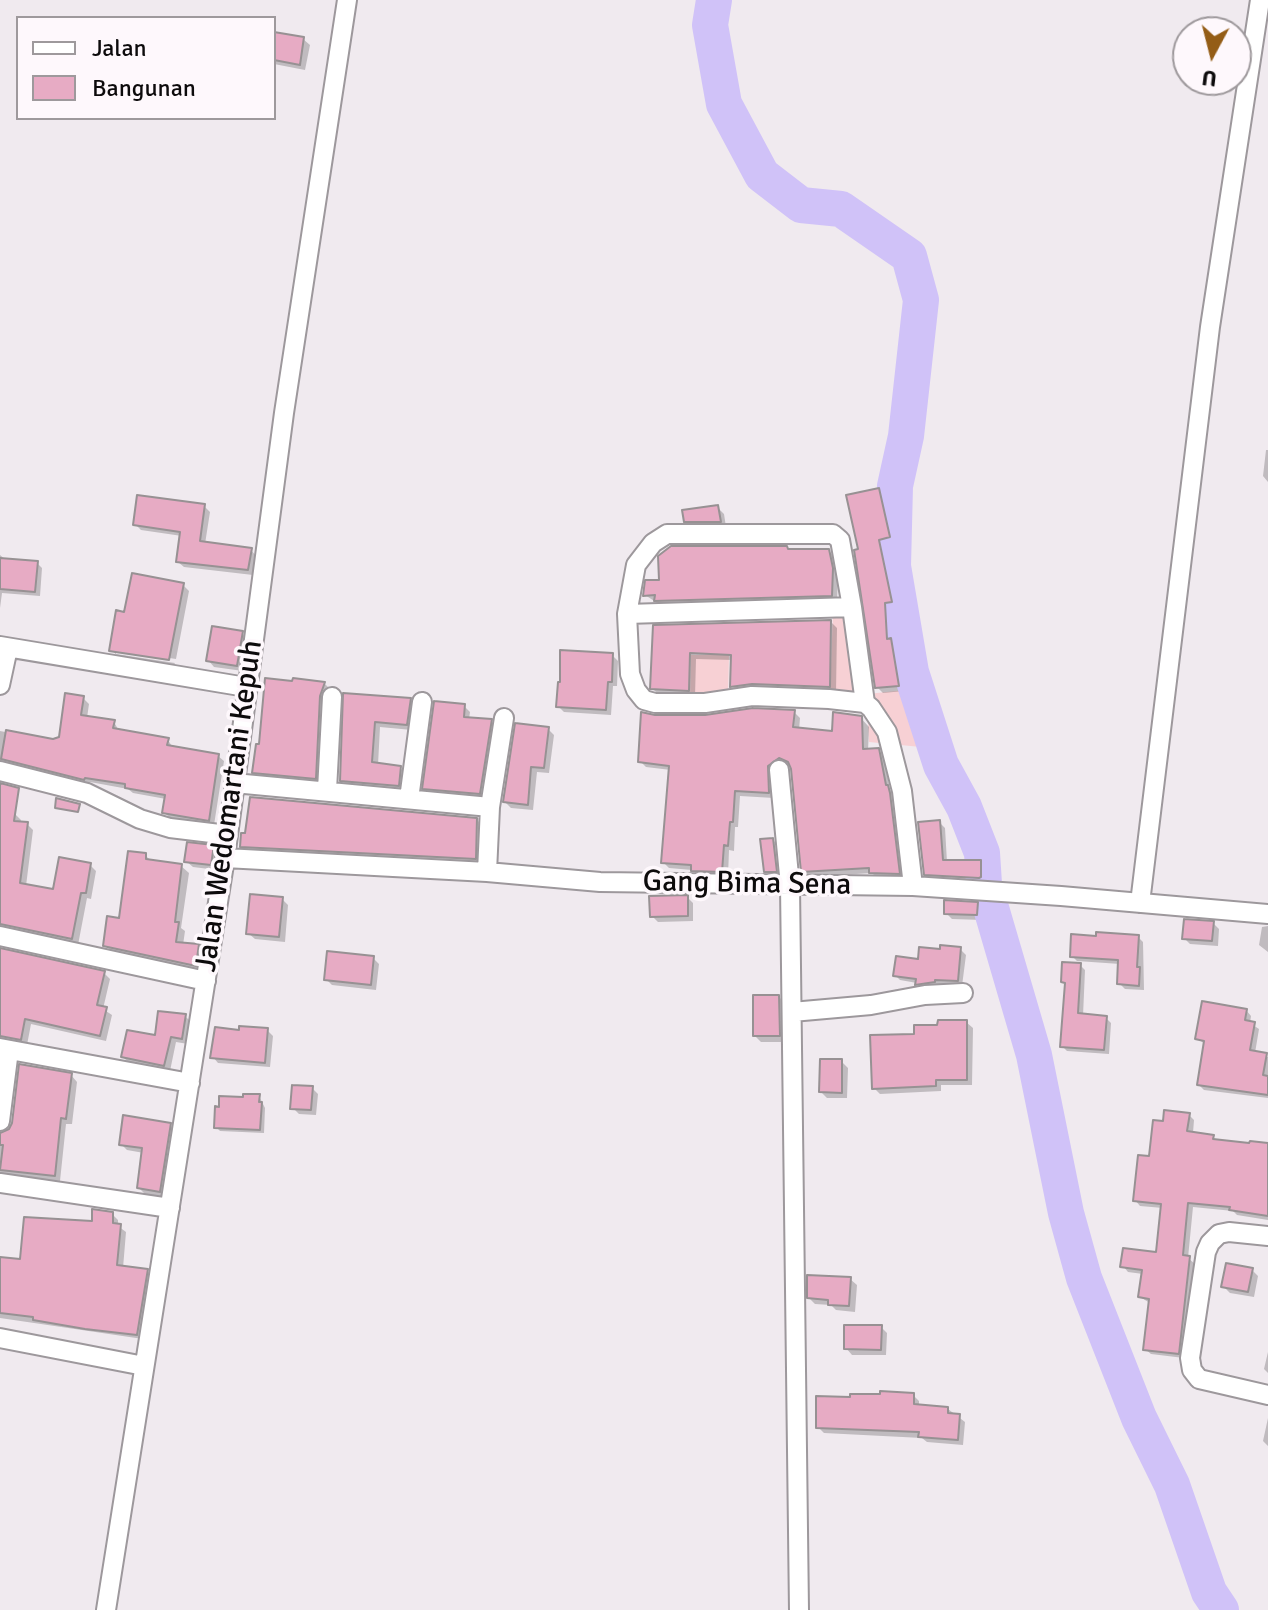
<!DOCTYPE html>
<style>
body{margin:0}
#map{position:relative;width:1268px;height:1610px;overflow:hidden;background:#f0eaef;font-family:Signika,sans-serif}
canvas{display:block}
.legend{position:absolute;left:16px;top:16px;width:260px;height:104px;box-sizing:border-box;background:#fef8fc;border:2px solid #9e999c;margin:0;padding:10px 14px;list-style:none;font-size:24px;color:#0d0b0c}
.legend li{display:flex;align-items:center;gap:16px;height:40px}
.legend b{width:40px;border:2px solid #9e999c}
.north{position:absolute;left:1172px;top:16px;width:80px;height:80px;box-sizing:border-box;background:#fef8fc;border:2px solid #9e999c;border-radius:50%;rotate:187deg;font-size:22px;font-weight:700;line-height:32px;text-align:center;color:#0d0b0c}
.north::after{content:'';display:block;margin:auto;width:28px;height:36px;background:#945d16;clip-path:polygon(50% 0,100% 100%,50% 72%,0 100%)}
</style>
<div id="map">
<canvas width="1268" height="1610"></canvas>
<ul class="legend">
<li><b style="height:10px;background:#fff"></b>Jalan</li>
<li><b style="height:22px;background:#e7abc4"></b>Bangunan</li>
</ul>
<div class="north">U</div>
</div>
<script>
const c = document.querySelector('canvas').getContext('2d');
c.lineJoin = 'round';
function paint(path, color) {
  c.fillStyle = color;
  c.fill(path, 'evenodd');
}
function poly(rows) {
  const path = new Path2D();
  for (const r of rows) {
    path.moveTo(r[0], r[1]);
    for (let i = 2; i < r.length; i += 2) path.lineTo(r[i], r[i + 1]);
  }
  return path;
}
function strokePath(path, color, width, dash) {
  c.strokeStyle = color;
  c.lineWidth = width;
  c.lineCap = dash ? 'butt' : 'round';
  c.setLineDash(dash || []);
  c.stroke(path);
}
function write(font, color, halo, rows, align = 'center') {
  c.font = font + ' Signika,sans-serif';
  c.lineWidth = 7;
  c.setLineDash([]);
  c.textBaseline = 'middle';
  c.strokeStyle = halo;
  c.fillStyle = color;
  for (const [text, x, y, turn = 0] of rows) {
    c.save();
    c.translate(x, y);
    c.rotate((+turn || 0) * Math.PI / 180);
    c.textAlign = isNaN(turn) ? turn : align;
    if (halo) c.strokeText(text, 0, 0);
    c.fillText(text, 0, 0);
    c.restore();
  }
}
paint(poly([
 [833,612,850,612,863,696,830,690],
 [691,655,729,655,728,698,690,699],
 [906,690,921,747,869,742,867,694]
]), '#f7d0d4');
paint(poly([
 [274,34,303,39,310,45,305,70,274,64],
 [1266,450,1268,450,1268,482,1263,476],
 [879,490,885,496,895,543,884,545,897,607,890,609,892,642,897,647,904,691,883,693,877,687,860,550],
 [204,506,210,512,205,544,251,550,256,556,253,575,184,567,178,562,182,536,141,530,135,524],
 [718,508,724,514,726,527,692,527,686,521],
 [790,551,829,551,835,557,838,576,837,601,662,606,645,595,661,582],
 [0,555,7,561,37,563,42,568,40,596,2,593,0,608],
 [183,585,189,591,176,659,116,650,116,654,175,663,174,665,118,656,111,650,126,614],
 [831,622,837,628,836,693,739,693,732,686,732,660,696,659,695,697,659,695,652,688,655,627],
 [242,633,248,639,243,671,214,667,208,660],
 [612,655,618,661,617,686,613,686,611,715,564,712,558,706],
 [324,683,330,689,321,784,260,778,254,772,260,746],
 [345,695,410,700,416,706,412,730,380,727,378,765,400,768,407,774,404,792,348,786,342,780],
 [83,698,89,704,87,718,114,722,119,731,168,740,173,748,218,756,224,761,214,825,170,818,164,812,166,799,133,793,128,789,90,782,90,785,0,767,0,731,53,741,61,739],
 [464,706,470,712,469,719,491,721,497,727,486,799,431,794,425,788],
 [794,712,800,718,799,730,834,734,859,716,869,727,868,751,878,750,884,756,890,790,894,793,904,879,878,879,872,873,809,877,803,871,792,766,786,763,773,772,774,798,740,796,738,827,735,827,734,851,729,850,728,877,699,876,692,870,669,868,663,862,671,770,646,767,640,761,654,717],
 [548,729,554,735,549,773,537,772,533,810,511,808,505,802],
 [0,812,15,814,21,820,20,824,27,824,33,830,26,886,55,891,90,865,96,871,91,899,87,898,78,945,0,933],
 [477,820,483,826,481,865,248,852,242,846],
 [939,822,945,828,947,862,980,862,985,867,986,881,931,879,926,874],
 [773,840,775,842,778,874,768,874,765,871],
 [213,847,219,853,217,870,193,867,186,861],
 [145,855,152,862,181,866,189,873,181,928,185,931,183,945,198,946,205,953,202,972,113,953,106,946,121,920],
 [687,897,693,903,693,921,658,922,652,916],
 [282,899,288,905,285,942,255,939,248,933],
 [977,904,983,911,983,920,952,919,946,913],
 [1213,923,1219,929,1218,946,1190,944,1184,938],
 [1268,926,1268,952,1259,945,1262,927],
 [1138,937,1143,942,1144,990,1125,989,1119,983,1120,964,1077,961,1072,956],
 [960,949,966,955,962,986,940,984,939,987,922,989,917,983,900,980,895,975],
 [0,950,104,973,110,979,103,1009,112,1015,106,1041,31,1024,27,1045,0,1045],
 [373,958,379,964,376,990,332,985,326,979],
 [1080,965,1085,970,1083,1016,1106,1018,1111,1023,1109,1054,1067,1051,1062,1046,1067,986,1063,982],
 [779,997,785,1003,785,1042,761,1042,755,1036],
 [1246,1010,1251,1016,1250,1023,1259,1029,1255,1053,1268,1057,1268,1098,1204,1090,1199,1085,1205,1044,1197,1038],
 [185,1016,191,1022,188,1044,176,1042,170,1071,129,1063,123,1057,156,1038],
 [966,1022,973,1028,972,1085,941,1085,941,1091,880,1094,874,1088,916,1036,939,1027],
 [267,1030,273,1036,270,1067,218,1063,213,1057,241,1032],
 [841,1061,848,1068,847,1098,827,1098,821,1092],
 [71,1075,77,1082,72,1124,66,1124,60,1181,0,1174,0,1134,4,1134],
 [312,1088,318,1094,316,1115,299,1114,293,1108],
 [259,1096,265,1108,264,1133,220,1131,216,1127],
 [1189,1115,1194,1120,1193,1133,1213,1137,1218,1141,1268,1145,1268,1220,1237,1215,1233,1211,1193,1207,1188,1258,1195,1264,1184,1358,1151,1354,1145,1349,1150,1303,1140,1297,1143,1274,1128,1272,1123,1266,1158,1254,1163,1208,1140,1206,1135,1200,1165,1124],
 [170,1125,176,1131,166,1197,145,1194,139,1188,144,1153,127,1150,121,1144],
 [112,1214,118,1220,118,1226,126,1232,123,1268,147,1271,153,1276,143,1339,0,1318,0,1266,22,1261],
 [1252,1270,1258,1276,1254,1297,1230,1293,1224,1287],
 [850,1279,857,1285,855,1312,836,1310,831,1305,815,1304,809,1298],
 [881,1327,887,1333,886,1355,852,1355,846,1348],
 [1268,1352,1268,1373,1264,1369],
 [913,1395,919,1401,919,1407,948,1409,965,1422,963,1445,927,1442,922,1438,824,1433,818,1427],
 [1268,1418,1268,1446,1263,1441]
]), '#0003');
strokePath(poly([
 [714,0,710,25,724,104,762,175,801,205,841,209,909,256,921,300,906,436,895,486,893,566,911,672,941,765,964,807,982,853,984,884],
 [991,908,1034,1055,1066,1213,1084,1278,1139,1418,1172,1485,1209,1592,1221,1610]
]), '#d0c2f8', 36);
const building = poly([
 [274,32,304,37,300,65,274,60,274,32],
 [879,488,890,537,879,540,892,602,885,603,887,639,891,638,899,686,875,688,854,550,858,549,846,495,879,488],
 [137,495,205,504,200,541,252,548,248,570,176,562,180,532,133,525,137,495],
 [718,505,721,522,684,522,682,510,718,505],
 [671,546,787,546,788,549,829,549,833,568,832,596,654,601,655,595,643,596,645,580,659,580,658,556,671,546],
 [0,558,38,561,35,592,0,589,0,558],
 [132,573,184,583,169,660,109,651,116,610,124,612,132,573],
 [831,620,830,687,752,684,730,687,731,655,690,653,689,691,650,689,653,625,831,620],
 [212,626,243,631,237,666,206,661,212,626],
 [560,650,613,653,612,682,608,682,606,710,556,707,558,682,560,682,560,650],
 [265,678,292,681,293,678,325,682,320,696,316,779,252,773,256,744,259,744,265,678],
 [65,693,84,696,81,715,115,720,113,728,169,738,167,745,219,754,209,821,162,813,165,795,125,788,125,784,85,778,84,780,1,759,6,730,53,739,59,737,65,693],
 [343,693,411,698,407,725,375,722,372,762,401,766,399,786,340,781,343,693],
 [434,701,465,704,464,717,492,719,480,794,422,789,434,701],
 [753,708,795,710,793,727,832,731,833,712,862,716,863,749,879,748,886,785,888,785,890,793,900,874,869,873,869,868,801,872,791,769,788,762,779,758,768,766,769,793,735,791,733,822,730,822,728,846,724,845,722,872,691,871,691,865,661,863,669,766,638,762,641,712,655,715,705,715,753,708],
 [515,723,549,727,544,768,531,767,528,805,503,802,515,723],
 [0,783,19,788,14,821,28,822,20,883,53,889,59,857,91,863,86,893,81,893,72,939,0,924,0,783],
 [250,797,477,818,476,859,240,847,241,833,245,833,250,797],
 [56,798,80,804,78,812,55,808,56,798],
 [940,820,943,860,981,860,981,877,979,878,924,875,918,822,940,820],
 [773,838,777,872,764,872,760,839,773,838],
 [187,842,214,845,211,865,184,862,187,842],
 [128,851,146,853,146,859,182,864,175,922,179,922,176,942,199,944,196,966,103,946,107,916,119,918,128,851],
 [250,894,283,897,279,937,246,934,250,894],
 [688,895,688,916,650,917,649,896,688,895],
 [944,900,978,902,977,915,944,914,944,900],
 [1184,919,1214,921,1212,941,1182,939,1184,919],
 [1096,932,1139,935,1137,967,1140,967,1139,986,1117,984,1118,960,1070,957,1071,934,1096,936,1096,932],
 [940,945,961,947,958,981,935,980,935,982,915,985,916,979,893,976,896,956,918,959,919,947,940,949,940,945],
 [0,948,105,971,97,1005,107,1007,100,1036,25,1019,21,1040,0,1036,0,948],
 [327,951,374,956,371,985,324,980,327,951],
 [1062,962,1081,963,1078,1013,1107,1016,1104,1050,1060,1047,1065,983,1061,982,1062,962],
 [753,995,779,995,780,1036,753,1036,753,995],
 [1202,1001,1247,1009,1245,1020,1255,1022,1250,1050,1267,1053,1263,1075,1268,1076,1268,1095,1197,1085,1204,1041,1195,1039,1202,1001],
 [158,1011,186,1014,182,1039,171,1037,164,1066,121,1057,127,1030,155,1035,158,1011],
 [938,1020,967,1020,967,1080,936,1080,936,1086,872,1089,870,1035,914,1034,914,1025,937,1025,938,1020],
 [239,1026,268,1028,265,1063,210,1058,215,1027,239,1030,239,1026],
 [820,1059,842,1059,842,1093,819,1092,820,1059],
 [19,1064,72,1073,66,1119,61,1118,55,1176,0,1170,3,1145,0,1145,0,1133,9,1129,12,1123,19,1064],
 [292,1085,313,1086,311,1110,290,1109,292,1085],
 [243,1094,260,1094,259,1102,262,1102,260,1130,214,1128,215,1106,219,1107,219,1096,243,1097,243,1094],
 [1164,1110,1190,1113,1187,1131,1214,1135,1213,1139,1249,1143,1250,1141,1268,1143,1268,1216,1229,1210,1230,1207,1188,1203,1183,1255,1190,1256,1179,1354,1143,1350,1149,1299,1138,1297,1142,1270,1120,1267,1123,1248,1156,1252,1161,1204,1133,1201,1138,1155,1149,1156,1153,1120,1163,1121,1164,1110],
 [123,1115,171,1123,160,1192,137,1188,142,1148,119,1145,123,1115],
 [92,1209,113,1212,113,1223,121,1224,117,1265,148,1269,137,1335,85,1329,33,1320,33,1317,0,1313,0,1257,20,1259,24,1217,92,1221,92,1209],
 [1226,1263,1253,1268,1248,1292,1221,1287,1226,1263],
 [807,1275,851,1277,849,1306,828,1305,828,1300,807,1298,807,1275],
 [844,1325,882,1325,881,1350,844,1349,844,1325],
 [880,1391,914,1393,914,1404,948,1407,948,1413,960,1414,958,1440,918,1437,919,1432,816,1428,816,1396,850,1397,850,1394,880,1394,880,1391]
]);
paint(building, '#e7abc4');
strokePath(building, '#979193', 2);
const street = poly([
 [852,607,840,540,833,534,667,534,653,543,636,565,627,614,630,674,636,690,644,700,655,703,705,703,752,696,829,699,865,703,871,708,887,732,902,791,913,886],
 [627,614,852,607,865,703],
 [0,646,246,687],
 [0,685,8,648],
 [779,770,790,886,799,1610],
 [0,771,87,793,140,819,170,828,228,835],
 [234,783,490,807,504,718],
 [327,790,332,697],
 [409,799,422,702],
 [225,858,487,872,600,882,913,886,1061,896,1268,914],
 [487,872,490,807],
 [1140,903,1210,327,1260,0],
 [0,936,206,981],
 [792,1012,871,1005,925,995,963,993],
 [0,1048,190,1083],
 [0,1121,9,1050],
 [0,1183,170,1208],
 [1268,1236,1229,1232,1219,1234,1210,1243,1206,1252,1190,1358,1192,1370,1199,1379,1268,1395],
 [0,1338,144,1366],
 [106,1610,225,858,284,413,347,0]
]);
strokePath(street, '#9d989c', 22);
strokePath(street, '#fff', 18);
write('30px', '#0d0b0c', '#fef8fc', [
 ["Jalan Wedomartani Kepuh",230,806,-82],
 ["Gang Bima Sena",747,884,1]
]);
</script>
